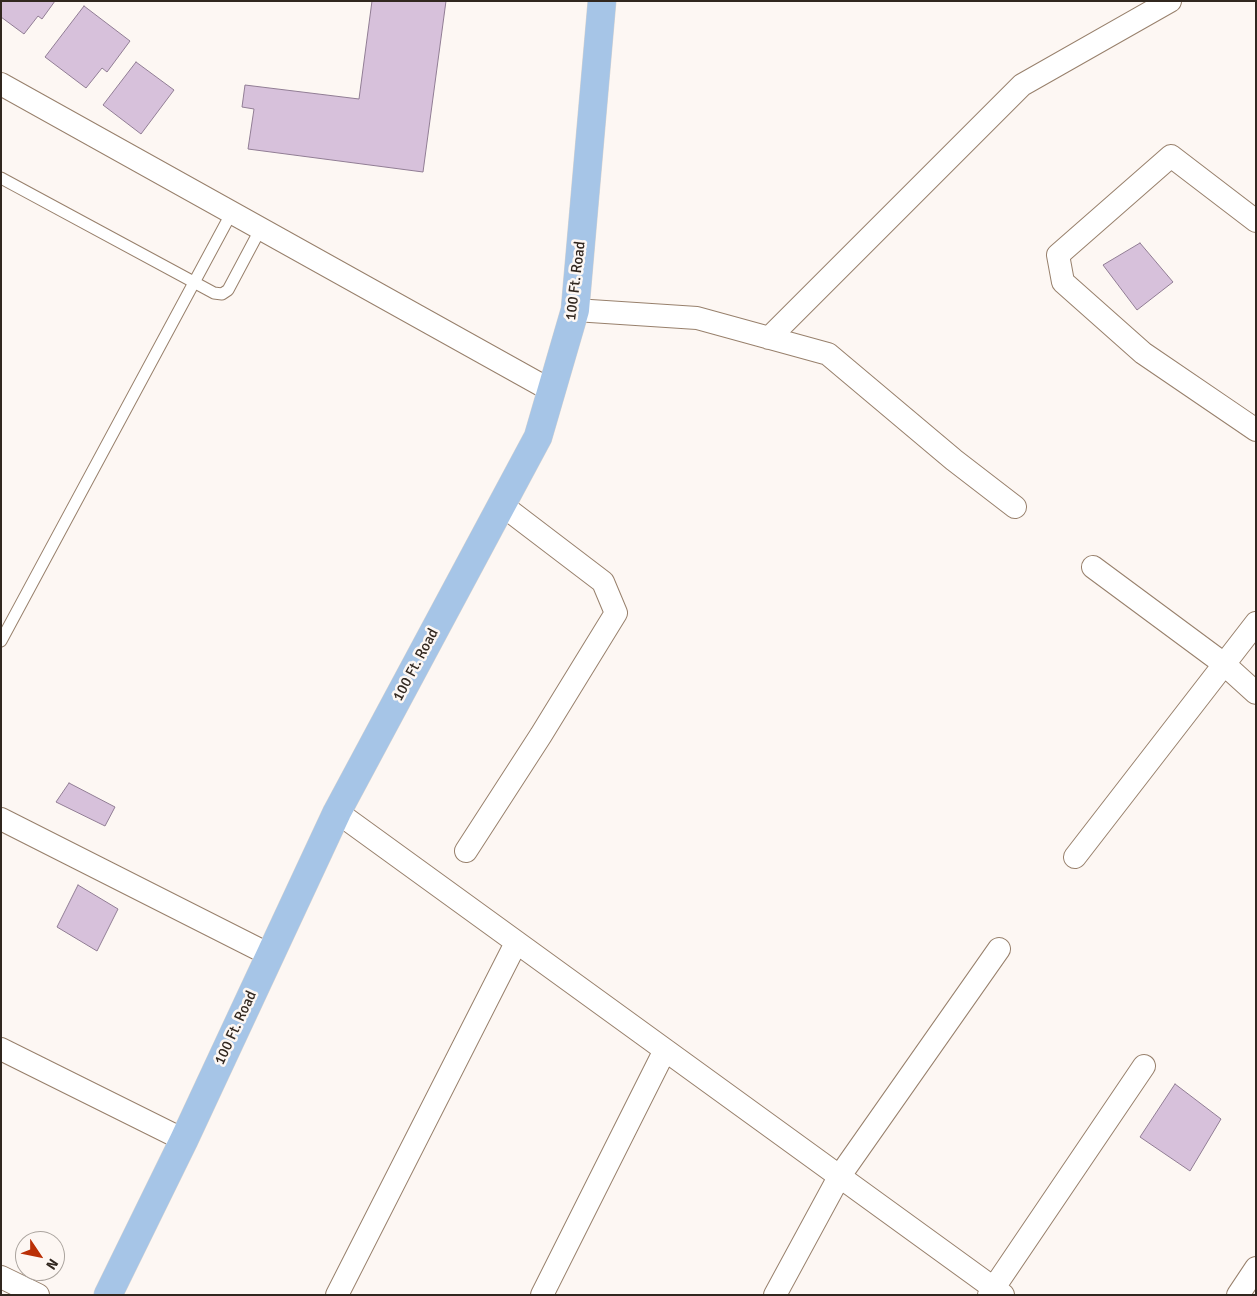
<!DOCTYPE html>
<style>
body{margin:0}
#map{position:relative;width:1257px;height:1296px;overflow:hidden;background:#fdf7f3;font-family:Signika,sans-serif}
canvas{display:block}
.frame{position:absolute;inset:0;border:2px solid #31271f;pointer-events:none}
.north{position:absolute;left:15px;top:1231px;width:50px;height:50px;box-sizing:border-box;background:#fdf7f3;border:1px solid #aba49e;border-radius:50%;rotate:124deg;font-size:14px;font-weight:700;line-height:20px;text-align:center;color:#31271f}
.north::after{content:'';display:block;margin:auto;width:18px;height:22px;background:#ba3007;clip-path:polygon(50% 0,100% 100%,50% 72%,0 100%)}
</style>
<div id="map">
<canvas width="1257" height="1296"></canvas>
<div class="frame"></div>
<div class="north">N</div>
</div>
<script>
const c = document.querySelector('canvas').getContext('2d');
c.lineJoin = 'round';
function paint(path, color) {
  c.fillStyle = color;
  c.fill(path, 'evenodd');
}
function poly(rows) {
  const path = new Path2D();
  for (const r of rows) {
    path.moveTo(r[0], r[1]);
    for (let i = 2; i < r.length; i += 2) path.lineTo(r[i], r[i + 1]);
  }
  return path;
}
function strokePath(path, color, width, dash) {
  c.strokeStyle = color;
  c.lineWidth = width;
  c.lineCap = dash ? 'butt' : 'round';
  c.setLineDash(dash || []);
  c.stroke(path);
}
function write(font, color, halo, rows, align = 'center') {
  c.font = font + ' Signika,sans-serif';
  c.lineWidth = 5;
  c.setLineDash([]);
  c.textBaseline = 'middle';
  c.strokeStyle = halo;
  c.fillStyle = color;
  for (const [text, x, y, turn = 0] of rows) {
    c.save();
    c.translate(x, y);
    c.rotate((+turn || 0) * Math.PI / 180);
    c.textAlign = isNaN(turn) ? turn : align;
    if (halo) c.strokeText(text, 0, 0);
    c.fillText(text, 0, 0);
    c.restore();
  }
}
const building = poly([
 [1,1,55,1,42,19,38,16,24,34,1,17,1,1],
 [372,1,446,1,423,172,248,149,254,109,242,107,245,85,359,99,372,1],
 [84,6,130,41,107,72,102,68,86,88,45,57,84,6],
 [136,62,174,90,141,134,103,105,136,62],
 [1140,243,1173,282,1137,310,1103,265,1140,243],
 [69,783,115,807,105,826,56,802,69,783],
 [78,885,118,909,97,951,57,927,78,885],
 [1175,1084,1221,1119,1190,1171,1140,1137,1175,1084]
]);
paint(building, '#d7c1db');
strokePath(building, '#917d94', 1);
const lane = poly([
 [1,178,214,293,222,294,228,290,261,228],
 [1,641,232,212]
]);
const street = poly([
 [1,84,552,391],
 [1256,221,1171,156,1058,255,1063,282,1143,353,1256,430],
 [575,310,697,318,828,354,954,460,1015,507],
 [769,338,1022,85,1170,1],
 [1093,567,1224,664,1256,693],
 [337,812,1003,1295],
 [1,819,270,955],
 [466,851,541,735,616,613,603,582,502,505],
 [1075,857,1256,623],
 [1,1049,184,1140],
 [1,1277,38,1295],
 [337,1295,516,943],
 [542,1295,665,1050],
 [775,1295,839,1177,999,949],
 [989,1295,1144,1066],
 [1238,1295,1256,1268]
]);
const primary = poly([
 [108,1295,184,1140,337,812,538,437,575,310,602,1]
]);
strokePath(lane, '#98806c', 13);
strokePath(street, '#98806c', 24);
strokePath(primary, '#d6d4d2', 29);
strokePath(lane, '#fff', 11);
strokePath(street, '#fff', 22);
strokePath(primary, '#a6c5e7', 28);
write('15px', '#31271f', '#fdf7f3', [
 ["100 Ft. Road",576,281,-83],
 ["100 Ft. Road",416,665,-62],
 ["100 Ft. Road",236,1028,-65]
]);
</script>
